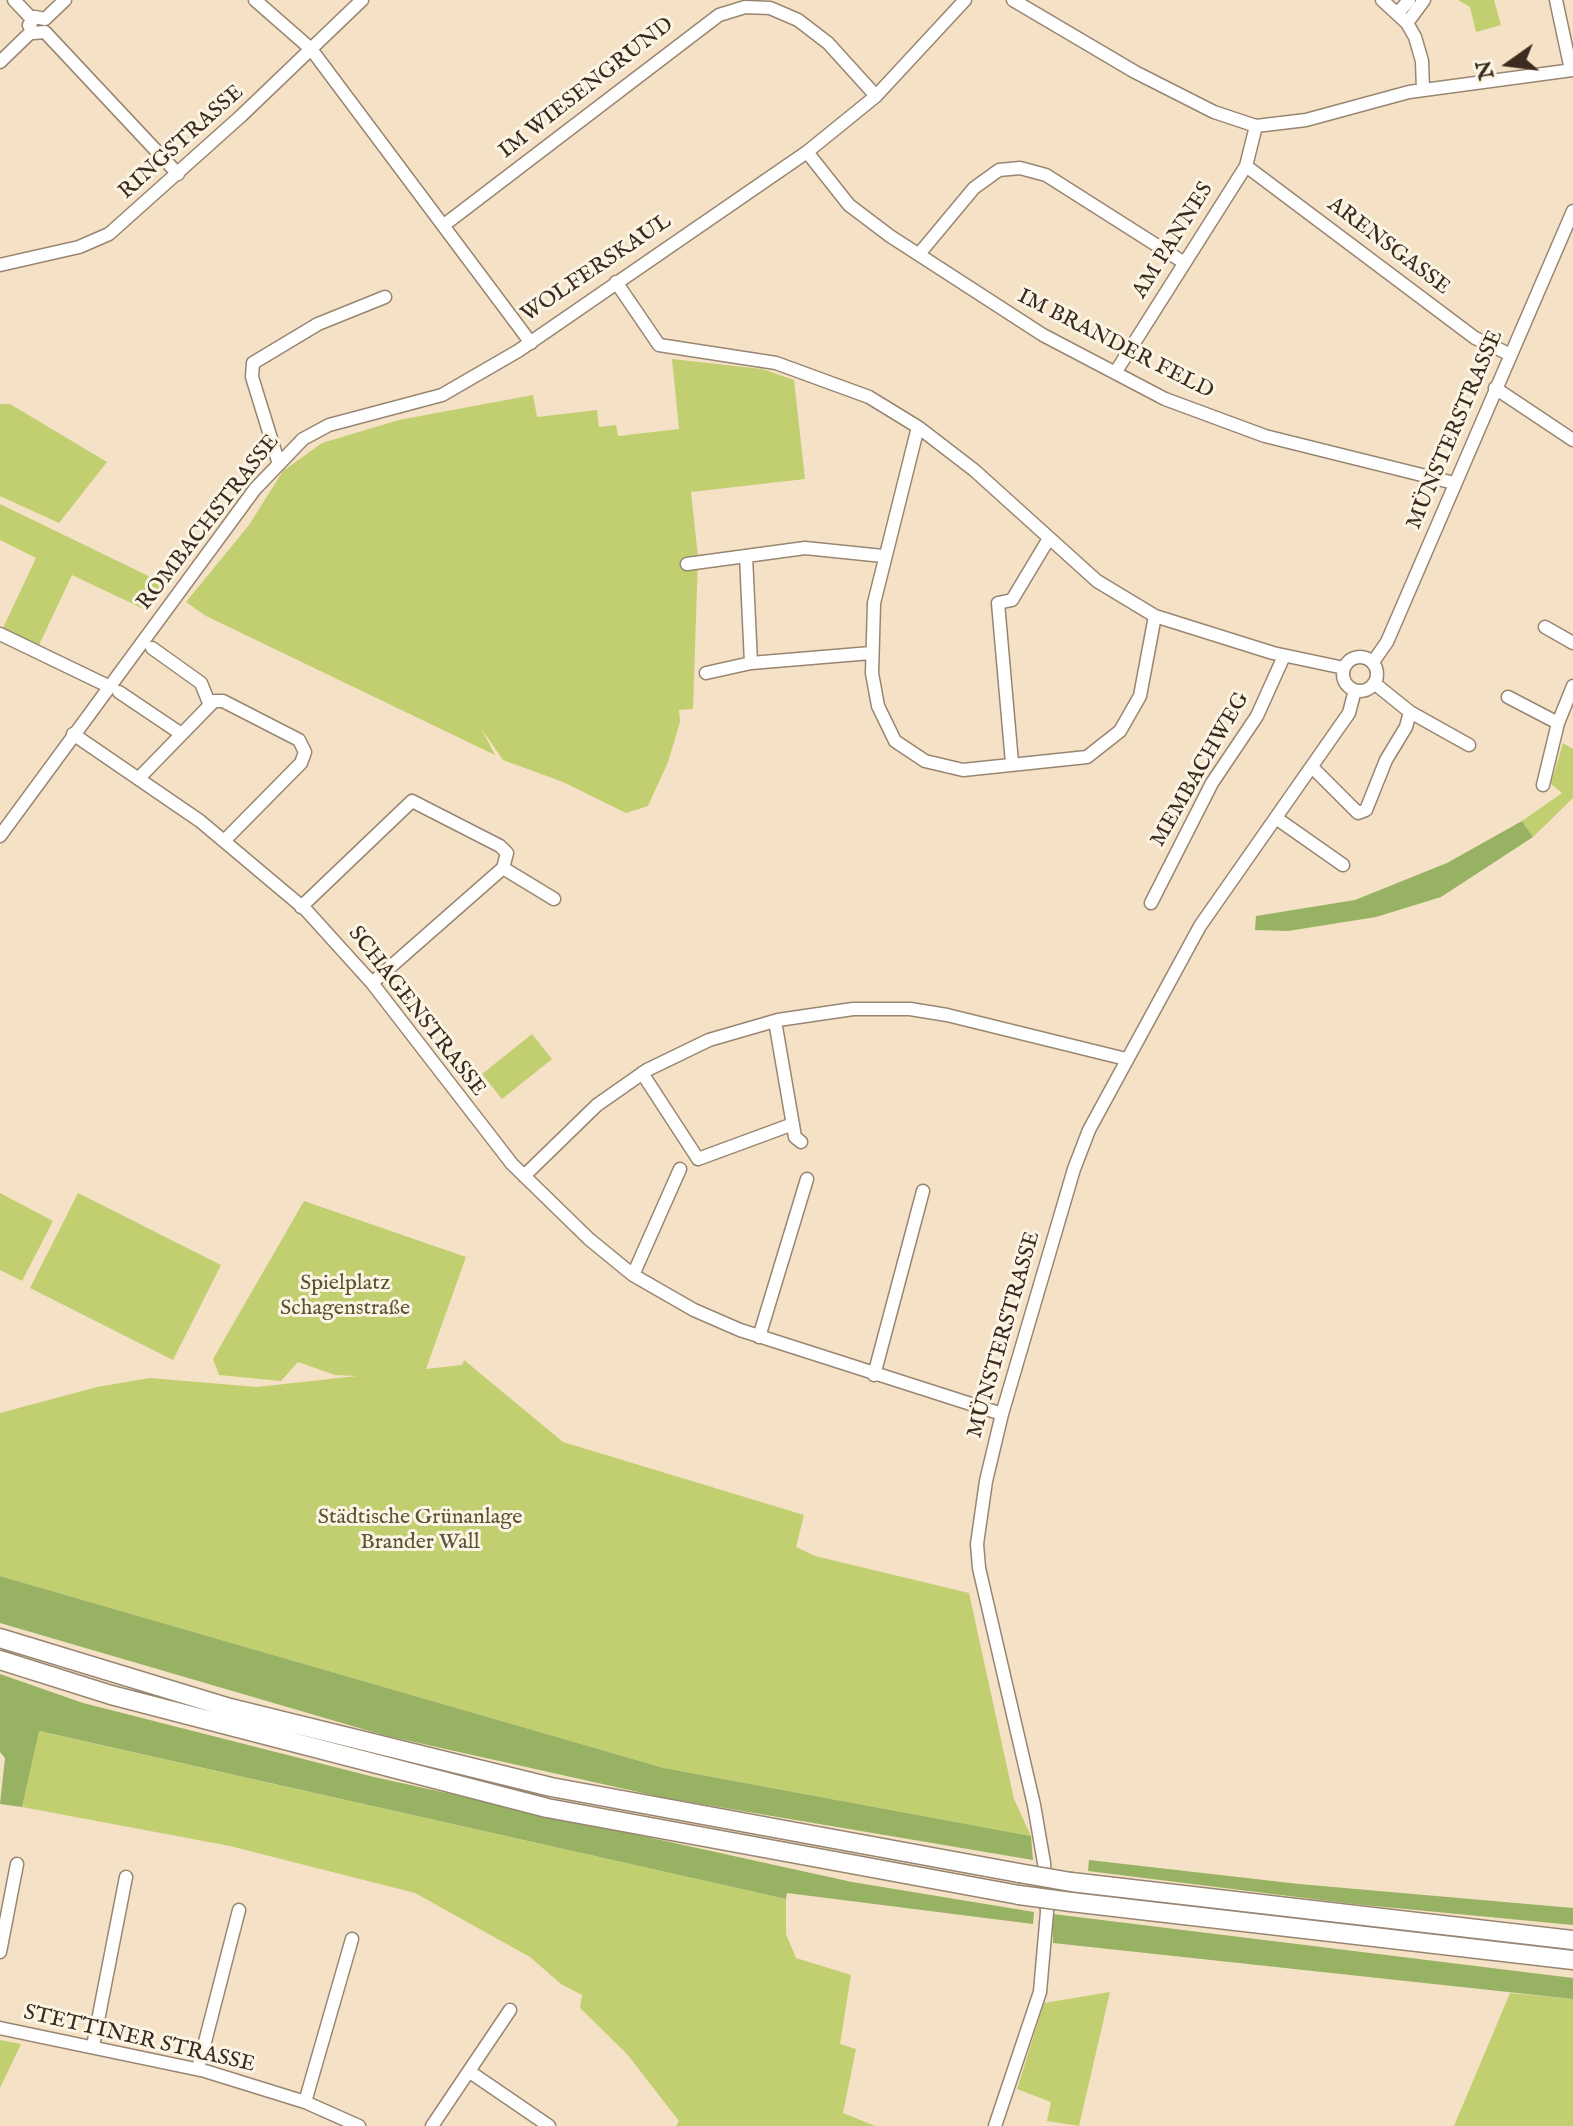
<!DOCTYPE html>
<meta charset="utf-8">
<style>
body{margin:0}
#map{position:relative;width:1573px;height:2126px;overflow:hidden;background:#f5e1c5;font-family:"IM FELL English",serif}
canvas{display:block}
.north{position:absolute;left:1469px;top:24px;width:80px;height:80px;-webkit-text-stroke:6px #fcf5e5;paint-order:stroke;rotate:256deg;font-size:22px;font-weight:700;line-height:32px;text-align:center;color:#3b2a1e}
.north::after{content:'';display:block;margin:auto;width:28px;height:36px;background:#3b2a1e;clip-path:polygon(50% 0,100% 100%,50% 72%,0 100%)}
</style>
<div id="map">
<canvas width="1573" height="2126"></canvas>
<div class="north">N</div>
</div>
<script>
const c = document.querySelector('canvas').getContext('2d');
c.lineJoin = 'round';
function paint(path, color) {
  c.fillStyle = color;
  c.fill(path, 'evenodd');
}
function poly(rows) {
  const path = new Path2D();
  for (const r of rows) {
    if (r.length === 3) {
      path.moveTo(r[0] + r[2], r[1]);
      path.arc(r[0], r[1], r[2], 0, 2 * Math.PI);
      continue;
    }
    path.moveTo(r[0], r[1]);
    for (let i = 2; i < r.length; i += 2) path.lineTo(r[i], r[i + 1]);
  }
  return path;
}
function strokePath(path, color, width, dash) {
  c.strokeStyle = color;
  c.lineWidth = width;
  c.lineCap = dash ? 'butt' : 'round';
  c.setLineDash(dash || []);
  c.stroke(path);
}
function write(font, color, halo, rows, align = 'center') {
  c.font = font + ' "IM FELL English",serif';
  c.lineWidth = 6;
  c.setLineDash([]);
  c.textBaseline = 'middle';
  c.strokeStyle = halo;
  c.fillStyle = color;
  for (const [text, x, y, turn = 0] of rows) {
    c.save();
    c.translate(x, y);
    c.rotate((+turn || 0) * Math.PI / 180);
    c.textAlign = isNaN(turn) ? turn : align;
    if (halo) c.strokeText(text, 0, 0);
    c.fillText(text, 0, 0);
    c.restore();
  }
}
paint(poly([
 [1458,0,1494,0,1501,25,1476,32,1470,7],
 [672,359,762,369,794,380,805,479,691,492,698,557,693,709,679,710,680,722,668,762,648,806,626,813,563,782,503,760,481,728,495,755,206,616,186,602,249,525,283,471,322,443,399,420,533,395,537,417,597,410,599,427,616,425,618,436,679,429],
 [0,404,10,404,107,462,59,523,0,496],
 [0,504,167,585,148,611,72,575,39,645,3,628,36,558,0,540],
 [1563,743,1573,749,1573,798,1533,837,1522,821,1562,793,1551,784],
 [532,1034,552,1059,502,1099,482,1074],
 [0,1193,53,1221,22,1281,0,1270],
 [78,1193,221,1265,173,1360,30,1288],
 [304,1201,466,1257,426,1369,462,1365,464,1360,563,1442,804,1515,796,1547,815,1556,969,1593,1014,1799,1031,1836,664,1768,0,1576,0,1413,97,1387,150,1378,257,1387,357,1376,335,1375,298,1362,281,1381,219,1375,213,1359],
 [38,1731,786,1899,786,1934,796,1958,851,1975,840,2044,856,2049,843,2113,875,2126,676,2126,679,2121,627,2054,580,2008,582,1995,561,1984,530,1957,415,1893,230,1846,22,1807],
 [1110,1992,1079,2126,1047,2121,1051,2102,1017,2089,1044,2003],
 [1510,1993,1573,1999,1573,2126,1454,2126],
 [0,2040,21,2044,0,2088]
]), '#c1cf71');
paint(poly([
 [1522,821,1533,837,1441,897,1376,917,1288,931,1255,930,1256,916,1355,900,1447,863],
 [0,1576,664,1768,1031,1836,1033,1860,665,1798,383,1735,0,1623],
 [0,1674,83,1703,374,1777,852,1882,1034,1912,1033,1924,787,1893,786,1899,39,1731,22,1807,0,1804,5,1758,0,1752],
 [1089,1860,1299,1884,1573,1908,1573,1925,1353,1904,1088,1871],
 [1053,1914,1573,1978,1573,1999,1053,1943]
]), '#98b263');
const minor = poly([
 [14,0,32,19],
 [255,0,311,49,531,343],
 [1013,0,1135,72,1214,112,1256,126,1306,120,1409,92,1573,70],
 [1382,0,1407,23,1415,37,1422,61,1423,90],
 [1556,0,1571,70],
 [1398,13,1409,0],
 [45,19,35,17,29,25,33,33,45,32],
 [45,19,65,0],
 [1407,23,1424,0],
 [45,32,178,174],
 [0,62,31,32],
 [807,152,849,205,890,236,1043,335,1165,399,1265,436,1454,483],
 [1246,166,1475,338,1509,354],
 [444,225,719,15,745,7,770,8,798,20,828,43,876,96],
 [919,254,974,188,999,170,1020,168,1046,175,1183,262],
 [0,265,79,247,109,234,241,116,362,0],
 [616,282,659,345,776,363,869,397,918,427,974,470,1097,581,1155,616,1273,653,1344,668],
 [1115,373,1246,166,1256,126],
 [1495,388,1573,440],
 [918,427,874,603,872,673,878,706,895,741,925,761,963,770,1087,757,1120,731,1140,696,1155,616],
 [278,461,252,377,253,363,318,324,385,297],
 [746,556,751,663],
 [687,564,805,548,883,556],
 [1545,627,1573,643],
 [0,634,108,686],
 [152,648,201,683,209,703],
 [1360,674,17],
 [1373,662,1387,642,1573,211],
 [706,673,751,663,871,653],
 [1374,683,1410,712,1469,745],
 [119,692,180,733],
 [1508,697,1558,723,1573,686],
 [73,734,200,821,306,910,372,983,512,1164,589,1239,633,1275,694,1310,740,1330,1002,1414],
 [1012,763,998,603,1012,600,1048,540],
 [1312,767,1358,813,1366,810,1386,760,1406,727,1410,712],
 [139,778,214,701,223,701,299,740,305,752,301,763,224,841],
 [1543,785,1558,723],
 [1276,818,1343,865],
 [0,836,255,489,303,439,329,425,442,395,518,351,807,152,876,96,965,0],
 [503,868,554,899],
 [1151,903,1212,783,1257,716,1284,656],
 [301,907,412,801,500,846,507,853,503,868,372,983],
 [775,1021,795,1137,801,1142],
 [642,1073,698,1159,793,1124],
 [524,1176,597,1105,647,1070,709,1040,778,1020,853,1009,910,1009,947,1015,1126,1059],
 [633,1275,680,1169],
 [759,1337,807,1179],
 [874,1375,923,1191],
 [0,1952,17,1864],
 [0,2028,205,2071,305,2102,359,2126],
 [93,2046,126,1877],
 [198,2069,239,1910],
 [470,2072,549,2126],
 [305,2102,352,1939],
 [432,2126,510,2010],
 [995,2126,1040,1992,1047,1912,1044,1863,1034,1805,979,1568,977,1544,986,1481,1002,1414,1074,1169,1089,1130,1200,926,1349,713,1355,690]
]);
const highway = poly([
 [0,1638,230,1708,551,1787,1019,1873],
 [0,1660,111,1695,547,1808,1019,1895],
 [1071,1882,1573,1940],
 [1071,1902,1573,1960]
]);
strokePath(minor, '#988672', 15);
strokePath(highway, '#988672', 21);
strokePath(minor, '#fff', 12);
strokePath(highway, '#fff', 18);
const highwayBridge = poly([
 [1019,1873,1071,1882],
 [1019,1895,1071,1902]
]);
strokePath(highwayBridge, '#988672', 21, []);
strokePath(highwayBridge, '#fff', 18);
write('22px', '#3b2a1e', '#fcf5e5', [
 ["IM WIESENGRUND",587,89,-38],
 ["RINGSTRASSE",182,143,-42],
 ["AM PANNES",1174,241,-58],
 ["ARENSGASSE",1388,247,37],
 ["WOLFERSKAUL",597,269,-34],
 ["IM BRANDER FELD",1115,345,27],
 ["MÜNSTERSTRASSE",1456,430,-67],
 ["ROMBACHSTRASSE",209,523,-52],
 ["MEMBACHWEG",1201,770,-60],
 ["SCHAGENSTRASSE",416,1012,52],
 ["MÜNSTERSTRASSE",1005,1335,-74],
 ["STETTINER STRASSE",139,2040,13]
]);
write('22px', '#5c5333', '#fcf5e5', [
 ["Spielplatz",345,1284],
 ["Schagenstraße",345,1309],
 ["Städtische Grünanlage",420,1518],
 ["Brander Wall",420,1543]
]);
</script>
